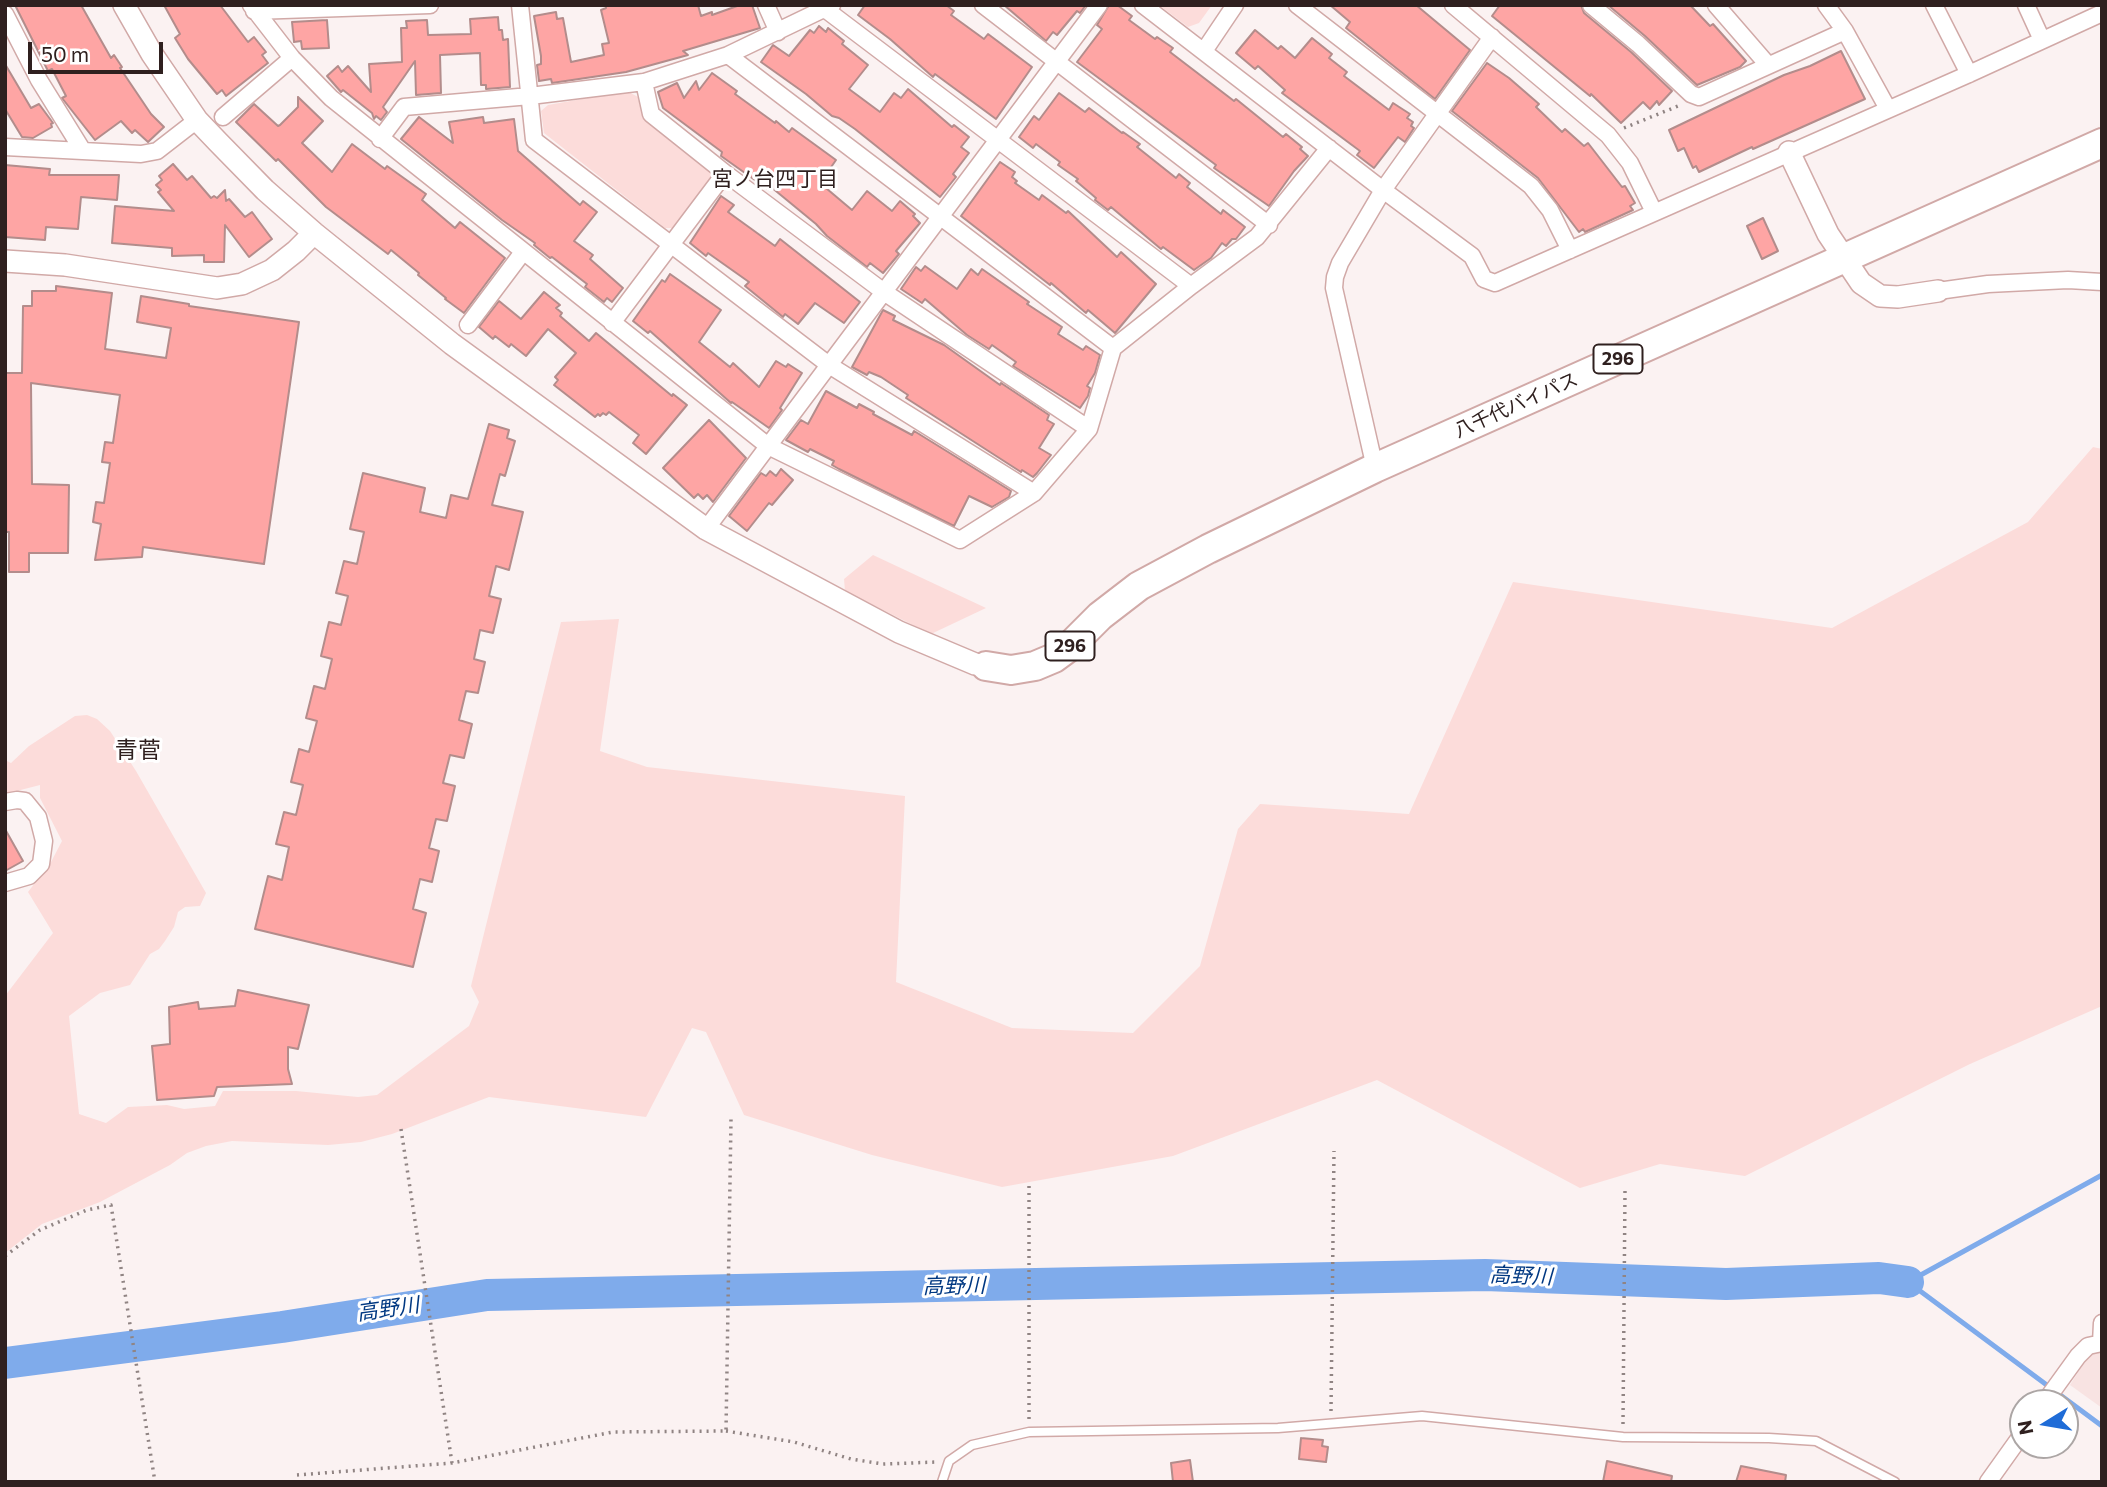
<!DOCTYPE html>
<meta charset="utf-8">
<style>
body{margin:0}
#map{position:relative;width:2107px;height:1487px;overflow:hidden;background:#fbf2f2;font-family:Commissioner,sans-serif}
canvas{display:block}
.frame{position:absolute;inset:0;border:7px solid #2f201f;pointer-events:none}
.north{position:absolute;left:2009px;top:1389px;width:70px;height:70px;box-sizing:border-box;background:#fff;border:2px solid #aca6a5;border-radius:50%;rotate:259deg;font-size:19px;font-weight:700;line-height:28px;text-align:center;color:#2f201f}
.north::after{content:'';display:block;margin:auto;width:24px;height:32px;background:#1f6cd7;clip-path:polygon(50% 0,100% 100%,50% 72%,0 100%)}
.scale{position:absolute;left:28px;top:42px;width:135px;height:32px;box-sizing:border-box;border:4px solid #2f201f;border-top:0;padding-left:9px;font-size:21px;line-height:24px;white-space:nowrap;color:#2f201f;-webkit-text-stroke:5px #fff;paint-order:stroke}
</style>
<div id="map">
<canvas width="2107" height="1487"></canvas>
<div class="frame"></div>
<div class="north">N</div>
<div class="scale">50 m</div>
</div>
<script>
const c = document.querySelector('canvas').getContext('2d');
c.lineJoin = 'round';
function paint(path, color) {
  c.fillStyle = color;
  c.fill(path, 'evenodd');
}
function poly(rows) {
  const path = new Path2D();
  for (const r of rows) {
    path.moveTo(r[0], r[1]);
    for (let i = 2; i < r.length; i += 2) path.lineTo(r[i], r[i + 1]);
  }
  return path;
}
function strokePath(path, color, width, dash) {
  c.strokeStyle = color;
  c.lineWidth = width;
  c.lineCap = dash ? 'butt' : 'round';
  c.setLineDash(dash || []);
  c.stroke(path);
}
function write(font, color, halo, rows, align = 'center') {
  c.font = font + ' Commissioner,"Noto Sans JP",sans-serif';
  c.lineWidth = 6;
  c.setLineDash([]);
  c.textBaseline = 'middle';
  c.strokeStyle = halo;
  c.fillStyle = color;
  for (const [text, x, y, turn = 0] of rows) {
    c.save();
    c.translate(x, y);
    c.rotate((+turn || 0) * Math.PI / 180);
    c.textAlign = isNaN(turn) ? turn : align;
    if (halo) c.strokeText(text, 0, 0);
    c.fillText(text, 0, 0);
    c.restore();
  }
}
paint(poly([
 [2102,1334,2102,1408,2070,1385]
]), '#f8e3e2');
paint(poly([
 [1159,5,1212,5,1199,23,1188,27],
 [627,91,638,97,643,119,710,170,712,181,675,228,665,228,544,133,541,111,548,105],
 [2093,447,2102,449,2102,1006,1970,1064,1745,1176,1660,1164,1580,1188,1377,1080,1173,1156,1002,1187,872,1155,744,1115,706,1032,692,1028,646,1117,489,1097,392,1134,361,1142,328,1145,232,1141,206,1146,187,1153,170,1165,100,1202,42,1224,5,1253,5,996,53,933,28,892,51,862,62,841,40,798,40,785,5,794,5,760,11,763,29,746,75,716,87,715,97,719,110,731,136,771,206,893,200,906,185,907,178,912,174,927,165,941,159,949,150,954,130,985,100,993,69,1016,79,1114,106,1123,128,1107,167,1105,184,1109,215,1106,223,1091,296,1091,358,1097,377,1095,469,1026,479,1002,471,986,561,622,619,619,600,751,647,767,905,796,896,982,1012,1028,1133,1033,1200,966,1238,829,1260,804,1409,814,1513,582,1832,628,2028,522],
 [873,555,986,608,931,634,845,591,844,579]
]), '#fcdcda');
strokePath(poly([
 [2102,1175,1908,1282,2102,1426]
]), '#7fabeb', 5);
strokePath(poly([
 [5,1363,282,1327,487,1295,1485,1275,1726,1284,1879,1278,1908,1282]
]), '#7fabeb', 32);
const building = poly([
 [15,5,81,5,111,58,114,55,122,67,120,68,151,114,164,127,148,142,135,130,132,133,121,121,95,140,62,98,66,96,52,69,48,71,15,5],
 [164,5,220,5,248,42,254,37,266,52,262,55,268,63,226,96,222,90,217,94,188,59,175,38,180,34,164,5],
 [606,5,698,5,701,16,712,12,712,15,740,5,752,5,760,28,683,51,688,55,626,72,552,83,551,79,539,81,537,65,541,64,541,56,534,16,556,12,557,19,563,18,571,62,604,55,602,44,609,43,601,10,606,8,606,5],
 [865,5,946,5,954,11,951,15,984,39,988,34,1032,67,996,119,935,74,933,77,890,39,858,15,865,5],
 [1004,5,1086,5,1080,13,1077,11,1057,35,1053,32,1046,41,1004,5],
 [1109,5,1117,5,1132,16,1129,20,1155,39,1157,37,1173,48,1170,52,1234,101,1236,99,1283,137,1286,134,1302,147,1300,149,1308,156,1294,171,1269,206,1214,168,1216,165,1077,62,1102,29,1097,25,1109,5],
 [1330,5,1416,5,1470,50,1435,99,1346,28,1350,22,1330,5],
 [1500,5,1581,5,1584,13,1631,52,1672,91,1659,105,1657,101,1650,109,1643,102,1621,123,1591,94,1590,96,1568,78,1492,16,1500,5],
 [1608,5,1690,5,1710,26,1713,24,1746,61,1740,67,1697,85,1645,36,1608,5],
 [498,17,499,30,502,30,503,40,508,39,510,87,486,89,486,85,481,85,480,53,440,55,441,93,416,95,415,61,383,107,387,112,381,120,376,116,374,119,372,113,343,90,341,92,327,76,338,66,342,72,348,66,371,92,369,64,402,62,401,28,407,28,406,21,427,20,428,35,471,34,470,19,498,17],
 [327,20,329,48,302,49,301,41,294,42,292,22,327,20],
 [819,26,826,32,828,28,844,41,842,44,868,65,849,89,880,112,894,93,901,98,908,89,952,127,954,125,969,137,961,147,969,153,953,174,956,177,940,197,855,129,839,118,832,116,806,94,761,62,773,45,789,56,810,30,814,33,819,26],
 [1255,30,1278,49,1281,46,1295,58,1312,38,1332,54,1329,58,1347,72,1344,76,1389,110,1393,103,1410,114,1407,118,1413,122,1411,126,1414,128,1405,142,1398,137,1374,168,1357,155,1360,151,1282,93,1285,90,1258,66,1255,69,1236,53,1255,30],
 [1841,51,1865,99,1753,149,1752,147,1699,172,1696,166,1693,168,1684,148,1678,151,1669,130,1784,75,1810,66,1841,51],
 [1487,63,1509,78,1539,104,1536,107,1562,132,1565,129,1584,146,1588,143,1622,187,1625,186,1635,203,1630,206,1633,210,1585,232,1583,229,1579,232,1538,178,1452,111,1487,63],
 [5,64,31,108,39,104,53,123,51,124,52,127,33,138,22,137,5,109,5,64],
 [712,73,737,91,735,94,775,123,776,121,789,132,792,128,836,160,820,183,852,210,867,191,892,211,900,201,915,214,913,216,920,223,896,251,899,254,883,273,870,263,867,267,827,236,816,224,771,187,769,190,721,156,722,152,663,108,658,92,677,83,684,98,696,81,699,90,712,73],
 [1059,93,1085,112,1089,108,1122,133,1123,132,1140,144,1137,147,1176,178,1179,174,1190,183,1187,187,1221,214,1223,210,1245,227,1236,239,1232,239,1226,246,1222,243,1211,258,1194,270,1163,247,1161,249,1111,207,1108,210,1095,200,1096,198,1076,181,1078,179,1058,165,1060,162,1036,144,1033,148,1019,137,1034,116,1039,120,1059,93],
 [298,97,323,121,302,143,332,172,352,144,385,169,387,166,426,194,422,200,455,228,460,222,505,258,464,313,445,299,446,298,418,275,419,273,391,250,388,254,326,207,278,159,276,161,236,122,254,104,278,126,280,125,298,107,298,97],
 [419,117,453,143,449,122,483,117,484,123,514,119,518,151,580,205,583,201,597,212,574,241,593,255,590,259,623,288,612,302,607,298,604,302,585,287,587,284,552,257,550,258,534,245,535,243,502,220,401,139,419,117],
 [1000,162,1015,172,1012,177,1017,181,1015,183,1039,200,1042,195,1066,213,1068,211,1117,257,1121,252,1156,284,1115,333,1088,310,1086,313,1051,283,1050,285,961,216,1000,162],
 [173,164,187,180,192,176,211,198,214,196,217,198,225,190,226,201,229,199,245,217,252,212,272,239,249,257,225,225,224,262,204,262,204,255,172,256,172,248,112,243,115,206,174,211,158,192,161,190,156,185,162,180,159,176,173,164],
 [5,165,50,169,49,175,119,175,117,200,81,197,78,229,46,227,45,240,5,237,5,165],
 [721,196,734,205,728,212,775,246,780,239,860,302,844,323,815,303,798,324,785,314,783,317,745,286,749,282,708,253,706,256,690,243,721,196],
 [1763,218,1778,251,1762,259,1747,226,1763,218],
 [925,266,957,289,971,269,978,275,982,269,1029,302,1027,304,1062,327,1058,334,1083,350,1086,346,1100,355,1095,373,1087,386,1090,388,1088,396,1080,408,1013,366,1016,362,992,345,989,349,967,335,925,299,922,303,901,289,916,267,921,271,925,266],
 [670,274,721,310,699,342,730,367,733,363,759,387,776,361,786,367,788,364,802,373,780,408,782,410,769,428,732,402,731,403,650,331,648,333,633,321,662,280,665,282,670,274],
 [56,286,112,293,105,349,166,358,171,328,137,322,141,296,189,304,189,306,299,322,264,564,143,547,142,557,95,560,101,524,93,522,96,502,104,503,110,463,102,462,105,442,113,443,120,395,31,383,32,484,69,485,68,553,29,553,29,572,9,572,9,532,5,532,5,373,22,373,23,306,32,306,32,291,56,291,56,286],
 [544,292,560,305,556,308,562,313,560,316,589,341,596,333,672,396,673,394,687,405,646,454,633,443,639,435,609,412,606,415,603,413,600,416,598,414,595,417,554,385,558,380,555,377,576,353,548,329,526,356,511,344,509,347,495,336,493,339,479,327,499,301,521,319,544,292],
 [883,310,895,316,893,320,944,345,1000,385,1001,383,1049,415,1047,420,1054,424,1039,448,1051,455,1037,473,1033,477,1022,470,1021,472,906,398,908,395,881,377,869,372,867,375,852,367,883,310],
 [826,391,857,408,859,404,874,412,873,414,912,435,914,431,919,434,1011,491,1009,497,992,507,969,496,954,526,839,469,832,465,834,461,810,449,808,452,786,440,801,420,808,424,826,391],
 [709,420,746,458,713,502,707,495,703,499,698,494,694,498,663,468,709,420],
 [489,424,509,430,507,438,515,441,505,476,500,474,492,505,523,512,509,570,496,566,489,596,501,599,493,633,480,630,474,659,485,662,478,693,466,691,459,720,472,724,464,758,450,755,443,783,455,786,447,821,436,819,429,848,439,851,432,882,420,879,413,909,426,913,413,967,255,929,268,876,282,880,289,847,276,844,284,812,296,815,303,785,291,782,299,749,309,752,317,721,306,718,314,686,325,689,332,659,321,656,329,622,341,625,348,596,336,593,344,561,357,564,364,532,350,529,363,473,425,488,420,512,446,518,451,495,468,499,489,424],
 [781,469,793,480,772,505,769,503,747,531,729,516,761,473,766,476,770,471,776,476,781,469],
 [5,829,23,861,5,871,5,829],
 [238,990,309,1005,298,1049,288,1047,288,1069,292,1084,217,1087,214,1096,157,1100,152,1046,170,1044,169,1007,198,1002,199,1009,235,1006,238,990],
 [1301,1438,1323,1440,1322,1446,1328,1447,1326,1462,1299,1459,1301,1438],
 [1190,1460,1193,1482,1173,1482,1171,1463,1190,1460],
 [1607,1461,1672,1476,1671,1482,1603,1482,1607,1461],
 [1741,1466,1786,1475,1785,1482,1736,1482,1741,1466]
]);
paint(building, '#fea5a4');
strokePath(building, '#b38c8b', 2);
const service = poly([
 [942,1482,949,1461,972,1445,1029,1432,1278,1428,1422,1416,1623,1437,1769,1438,1816,1441,1895,1482]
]);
const minor = poly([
 [251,5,292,58,331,98,768,446,960,540,1034,493,1089,429,1113,348,1191,286,1257,237,1329,148],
 [520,5,534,140,829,365,1034,493],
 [766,5,778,32],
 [983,5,1269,225],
 [1143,5,1383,190,1472,256,1484,279,1495,283,1969,74,2102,13],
 [1297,5,1531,186,1550,210,1570,250],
 [1453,5,1608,135,1630,163,1654,212],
 [1591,5,1638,44,1691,94,1699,97,1845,31],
 [1716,5,1768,65],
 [1826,5,1845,31,1888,109],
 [1934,5,1969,74],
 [2026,5,2042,40],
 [825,9,1191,286],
 [254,11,430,5],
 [5,14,39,80,83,151],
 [1204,51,1235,5],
 [728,55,1113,348],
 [644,82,651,114,725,173,884,292,1089,429],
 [223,117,292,58],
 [380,139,404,107,530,96,644,82,728,55,832,5],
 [5,147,141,154,157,151,197,120],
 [1938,291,1988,284,2068,280,2102,282],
 [612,323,725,173],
 [468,325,523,252],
 [1375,468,1334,288,1335,277,1340,263,1383,190,1492,37],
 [706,529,1099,5],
 [5,802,17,800,25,801,38,817,44,841,41,864,29,876,5,883],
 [2101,1343,2102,1323],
 [2044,1403,2078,1356,2088,1346,2102,1343],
 [1988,1482,2023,1433]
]);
const tertiary = poly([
 [124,5,152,54,197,120,218,142,265,190,314,233,452,344,706,529,899,632,975,664,986,666],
 [1789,152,1828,234,1861,283,1880,296,1898,297,1938,291],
 [5,261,65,265,217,288,242,284,272,270,296,251,314,233]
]);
const trunk = poly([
 [986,666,1011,670,1035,666,1054,658,1069,647,1100,616,1139,586,1208,549,1375,468,2102,143]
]);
strokePath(service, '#d1a9a7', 11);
strokePath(minor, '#d1a9a7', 19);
strokePath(tertiary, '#d1a9a7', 24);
strokePath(trunk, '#d1a9a7', 32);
strokePath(poly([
 [1624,128,1678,106],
 [401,1129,452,1463],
 [5,1256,40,1230,87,1210,111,1205,155,1482],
 [1331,1411,1334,1151],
 [1029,1419,1029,1184],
 [1623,1424,1625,1191],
 [726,1431,794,1442,851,1459,883,1464,937,1462],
 [297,1482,297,1475,452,1463,613,1432,726,1431,731,1119]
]), '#908483', 3.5, [2, 5]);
strokePath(service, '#fff', 8);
strokePath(minor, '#fff', 16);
strokePath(tertiary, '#fff', 21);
strokePath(trunk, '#fff', 28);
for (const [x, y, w] of [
 [1618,359,49],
 [1070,646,49]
]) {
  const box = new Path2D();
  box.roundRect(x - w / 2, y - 14.5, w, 29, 5);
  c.fillStyle = '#fff';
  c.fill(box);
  strokePath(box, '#2f201f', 2);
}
write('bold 18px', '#2f201f', null, [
 ["296",1618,359],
 ["296",1070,646]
]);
write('19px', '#2f201f', '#fff', [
 ["八千代バイパス",1516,405,-24]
]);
write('21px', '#2f201f', '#fff', [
 ["宮ノ台四丁目",775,179]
]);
write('italic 21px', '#003882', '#fff', [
 ["高野川",1521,1276,2],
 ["高野川",954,1286,-1],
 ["高野川",388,1309,-8]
]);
write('23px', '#2f201f', '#fff', [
 ["青菅",138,750]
]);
</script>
